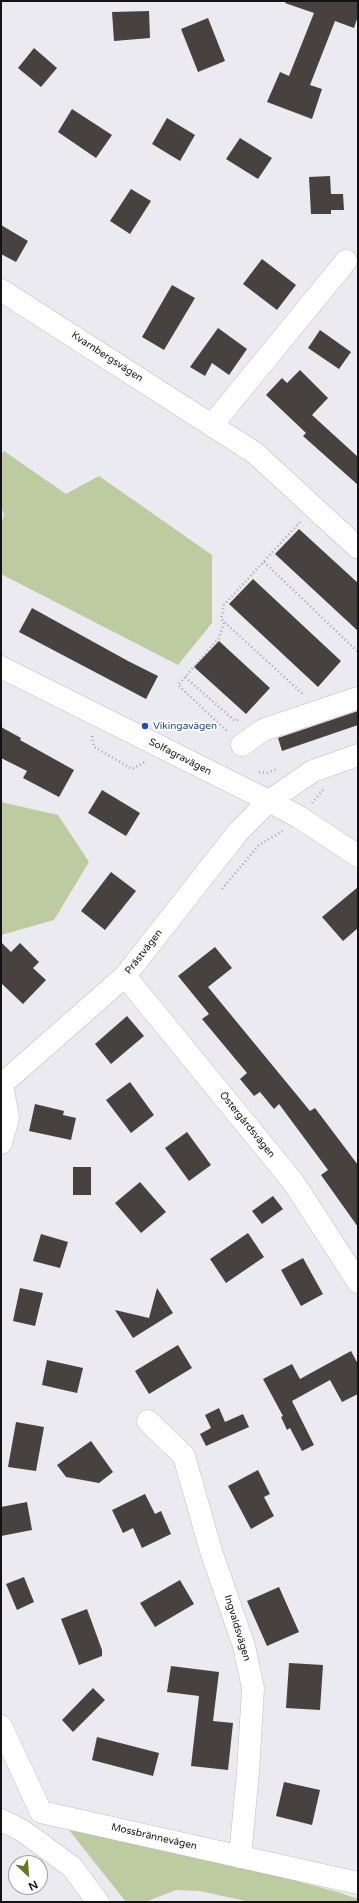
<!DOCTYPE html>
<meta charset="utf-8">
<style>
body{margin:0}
#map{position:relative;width:359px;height:1903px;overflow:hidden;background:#ebeaf0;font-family:"Varela Round",sans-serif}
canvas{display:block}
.frame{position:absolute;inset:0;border:2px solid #131214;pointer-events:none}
.north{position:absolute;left:8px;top:1855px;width:40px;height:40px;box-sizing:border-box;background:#fff;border:1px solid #a1a0a1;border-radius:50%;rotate:154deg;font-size:11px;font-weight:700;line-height:16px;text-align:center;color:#131214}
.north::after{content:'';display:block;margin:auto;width:14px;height:18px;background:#677724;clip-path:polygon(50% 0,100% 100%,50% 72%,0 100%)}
</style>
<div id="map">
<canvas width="359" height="1903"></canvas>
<div class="frame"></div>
<div class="north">N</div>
</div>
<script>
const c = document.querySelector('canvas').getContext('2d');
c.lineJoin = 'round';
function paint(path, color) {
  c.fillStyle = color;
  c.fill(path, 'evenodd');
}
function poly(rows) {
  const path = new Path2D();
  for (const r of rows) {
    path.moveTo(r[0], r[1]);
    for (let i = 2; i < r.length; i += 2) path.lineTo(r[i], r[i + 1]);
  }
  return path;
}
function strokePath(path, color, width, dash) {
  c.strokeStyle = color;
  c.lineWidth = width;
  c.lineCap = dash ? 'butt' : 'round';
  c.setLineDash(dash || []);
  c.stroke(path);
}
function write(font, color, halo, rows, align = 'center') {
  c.font = font + ' "Varela Round",sans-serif';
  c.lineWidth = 4;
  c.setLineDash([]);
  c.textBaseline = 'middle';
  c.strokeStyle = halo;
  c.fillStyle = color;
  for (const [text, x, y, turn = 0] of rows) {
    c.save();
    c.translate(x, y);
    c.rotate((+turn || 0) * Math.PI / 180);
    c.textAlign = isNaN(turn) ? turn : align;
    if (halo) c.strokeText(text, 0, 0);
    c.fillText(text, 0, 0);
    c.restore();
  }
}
paint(poly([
 [4,451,66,494,99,476,212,555,212,623,178,665,1,574,1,524,4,515,1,506,1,455],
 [1,802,58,815,89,862,54,920,1,935],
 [69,1830,225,1862,338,1892,358,1899,358,1902,250,1902,200,1891,176,1890,145,1902,126,1902]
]), '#bdcba0');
paint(poly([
 [286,1,358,1,358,16,354,28,335,21,310,85,322,89,312,119,267,102,280,72,289,76,314,13,285,3],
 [149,11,150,38,114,41,112,12],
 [208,18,225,61,198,72,181,29],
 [34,48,57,68,41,87,18,68],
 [72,109,112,135,96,158,58,132],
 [167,118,195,135,180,161,152,144],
 [240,138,272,158,258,179,226,159],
 [330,176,331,194,343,194,344,210,331,210,331,214,311,214,309,177],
 [131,189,151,201,130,234,110,221],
 [1,225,28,241,16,262,1,254],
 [262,259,296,285,277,310,243,284],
 [172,285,195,298,164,350,142,337],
 [218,328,247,349,229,375,212,363,205,376,190,367],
 [320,330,351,352,339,369,308,348],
 [300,370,328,398,312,415,358,457,358,485,303,436,306,433,266,395,282,378,287,383],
 [299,529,358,583,358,631,275,554],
 [253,579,341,661,318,687,229,604],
 [32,608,128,661,158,676,146,699,19,632],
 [219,641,270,688,246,714,194,667],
 [358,711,358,725,282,751,278,738],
 [1,727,21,738,20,740,74,770,59,797,23,778,27,771,1,758],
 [102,790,140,813,126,836,88,813],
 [111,872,136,891,105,930,81,911],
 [358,887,358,928,343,941,322,917],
 [1,942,11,952,20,943,39,962,33,968,46,980,23,1004,1,983],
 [215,947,232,968,208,987,310,1111,315,1108,358,1165,358,1227,321,1175,328,1170,279,1104,274,1109,260,1092,254,1096,240,1079,247,1073,202,1019,209,1014,178,976],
 [127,1016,144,1036,111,1064,95,1044],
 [130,1082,154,1115,131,1133,106,1100],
 [35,1104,64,1111,63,1115,76,1118,71,1140,29,1131],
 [187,1132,211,1165,189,1181,165,1148],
 [73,1167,91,1167,91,1195,73,1195],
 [140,1182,166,1212,141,1233,115,1203],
 [273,1196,283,1209,262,1224,252,1211],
 [248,1233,264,1257,226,1283,210,1259],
 [41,1234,68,1242,60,1268,33,1261],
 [303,1258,323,1294,301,1306,281,1270],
 [20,1288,43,1293,35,1326,13,1321],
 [157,1288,173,1313,133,1338,115,1310,149,1318],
 [178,1345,192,1368,149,1394,135,1371],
 [351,1351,358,1364,358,1394,342,1402,330,1380,292,1401,314,1445,302,1451,290,1428,287,1430,281,1417,283,1416,263,1379,292,1364,300,1379],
 [47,1360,83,1368,77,1393,42,1385],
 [219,1408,225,1422,243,1414,249,1427,206,1446,200,1434,211,1428,205,1415],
 [16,1422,44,1427,36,1471,8,1467],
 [91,1441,113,1472,99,1483,66,1477,57,1465],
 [258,1470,270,1494,264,1497,274,1516,251,1529,228,1486],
 [145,1494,155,1514,161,1511,171,1534,142,1548,133,1528,123,1533,112,1510],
 [27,1502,32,1530,1,1536,1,1507],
 [24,1577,34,1602,17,1610,6,1584],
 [180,1580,194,1604,155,1627,140,1603],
 [279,1587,299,1632,267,1646,247,1601],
 [87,1609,102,1650,102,1656,79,1665,61,1619],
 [289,1663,323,1665,320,1710,286,1708],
 [171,1666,219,1672,213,1721,233,1723,228,1770,191,1766,199,1696,167,1692],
 [93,1688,105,1700,73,1732,62,1720],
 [97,1737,159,1753,153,1776,92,1760],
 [284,1782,320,1790,312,1825,276,1816]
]), '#474240');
const minor = poly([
 [1,290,255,453,358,548],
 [212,425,346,261],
 [1,667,269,801,313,771,358,755],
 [242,745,263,730,358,698],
 [125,976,294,1183,358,1282],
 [1,1085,125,976,238,832,269,801,299,817,358,856],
 [1,1143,8,1118,2,1084],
 [148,1421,184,1456,211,1551,244,1646,253,1688,248,1772,240,1857],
 [1,1726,41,1812,358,1883],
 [1,1820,23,1831,72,1867,98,1902]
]);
strokePath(minor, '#bebdc3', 23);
strokePath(poly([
 [300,522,224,605,221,619,304,695],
 [264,562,358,652],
 [224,623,219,638,185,677,235,721,240,719],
 [185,677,178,685,227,731],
 [92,736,94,747,132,769,145,762],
 [259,772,266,773,277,769],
 [312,803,323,790],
 [222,889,259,845,283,831]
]), '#a7a6ab', 2.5, [1, 3]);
strokePath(minor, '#fff', 22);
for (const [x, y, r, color] of [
 [145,726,4,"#1a4fb4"]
]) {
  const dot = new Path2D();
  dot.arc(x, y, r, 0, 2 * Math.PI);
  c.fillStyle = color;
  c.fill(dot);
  strokePath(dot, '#fff', 1.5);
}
write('10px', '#131214', '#fff', [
 ["Kvarnbergsvägen",107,357,33],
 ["Solfagravägen",180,757,27],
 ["Prästvägen",144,952,-52],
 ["Östergårdsvägen",247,1125,51],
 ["Ingvaldsvägen",237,1628,73],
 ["Mossbrännevägen",154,1837,13]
]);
write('10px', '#164399', '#fff', [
 ["Vikingavägen",153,726]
], 'left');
</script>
